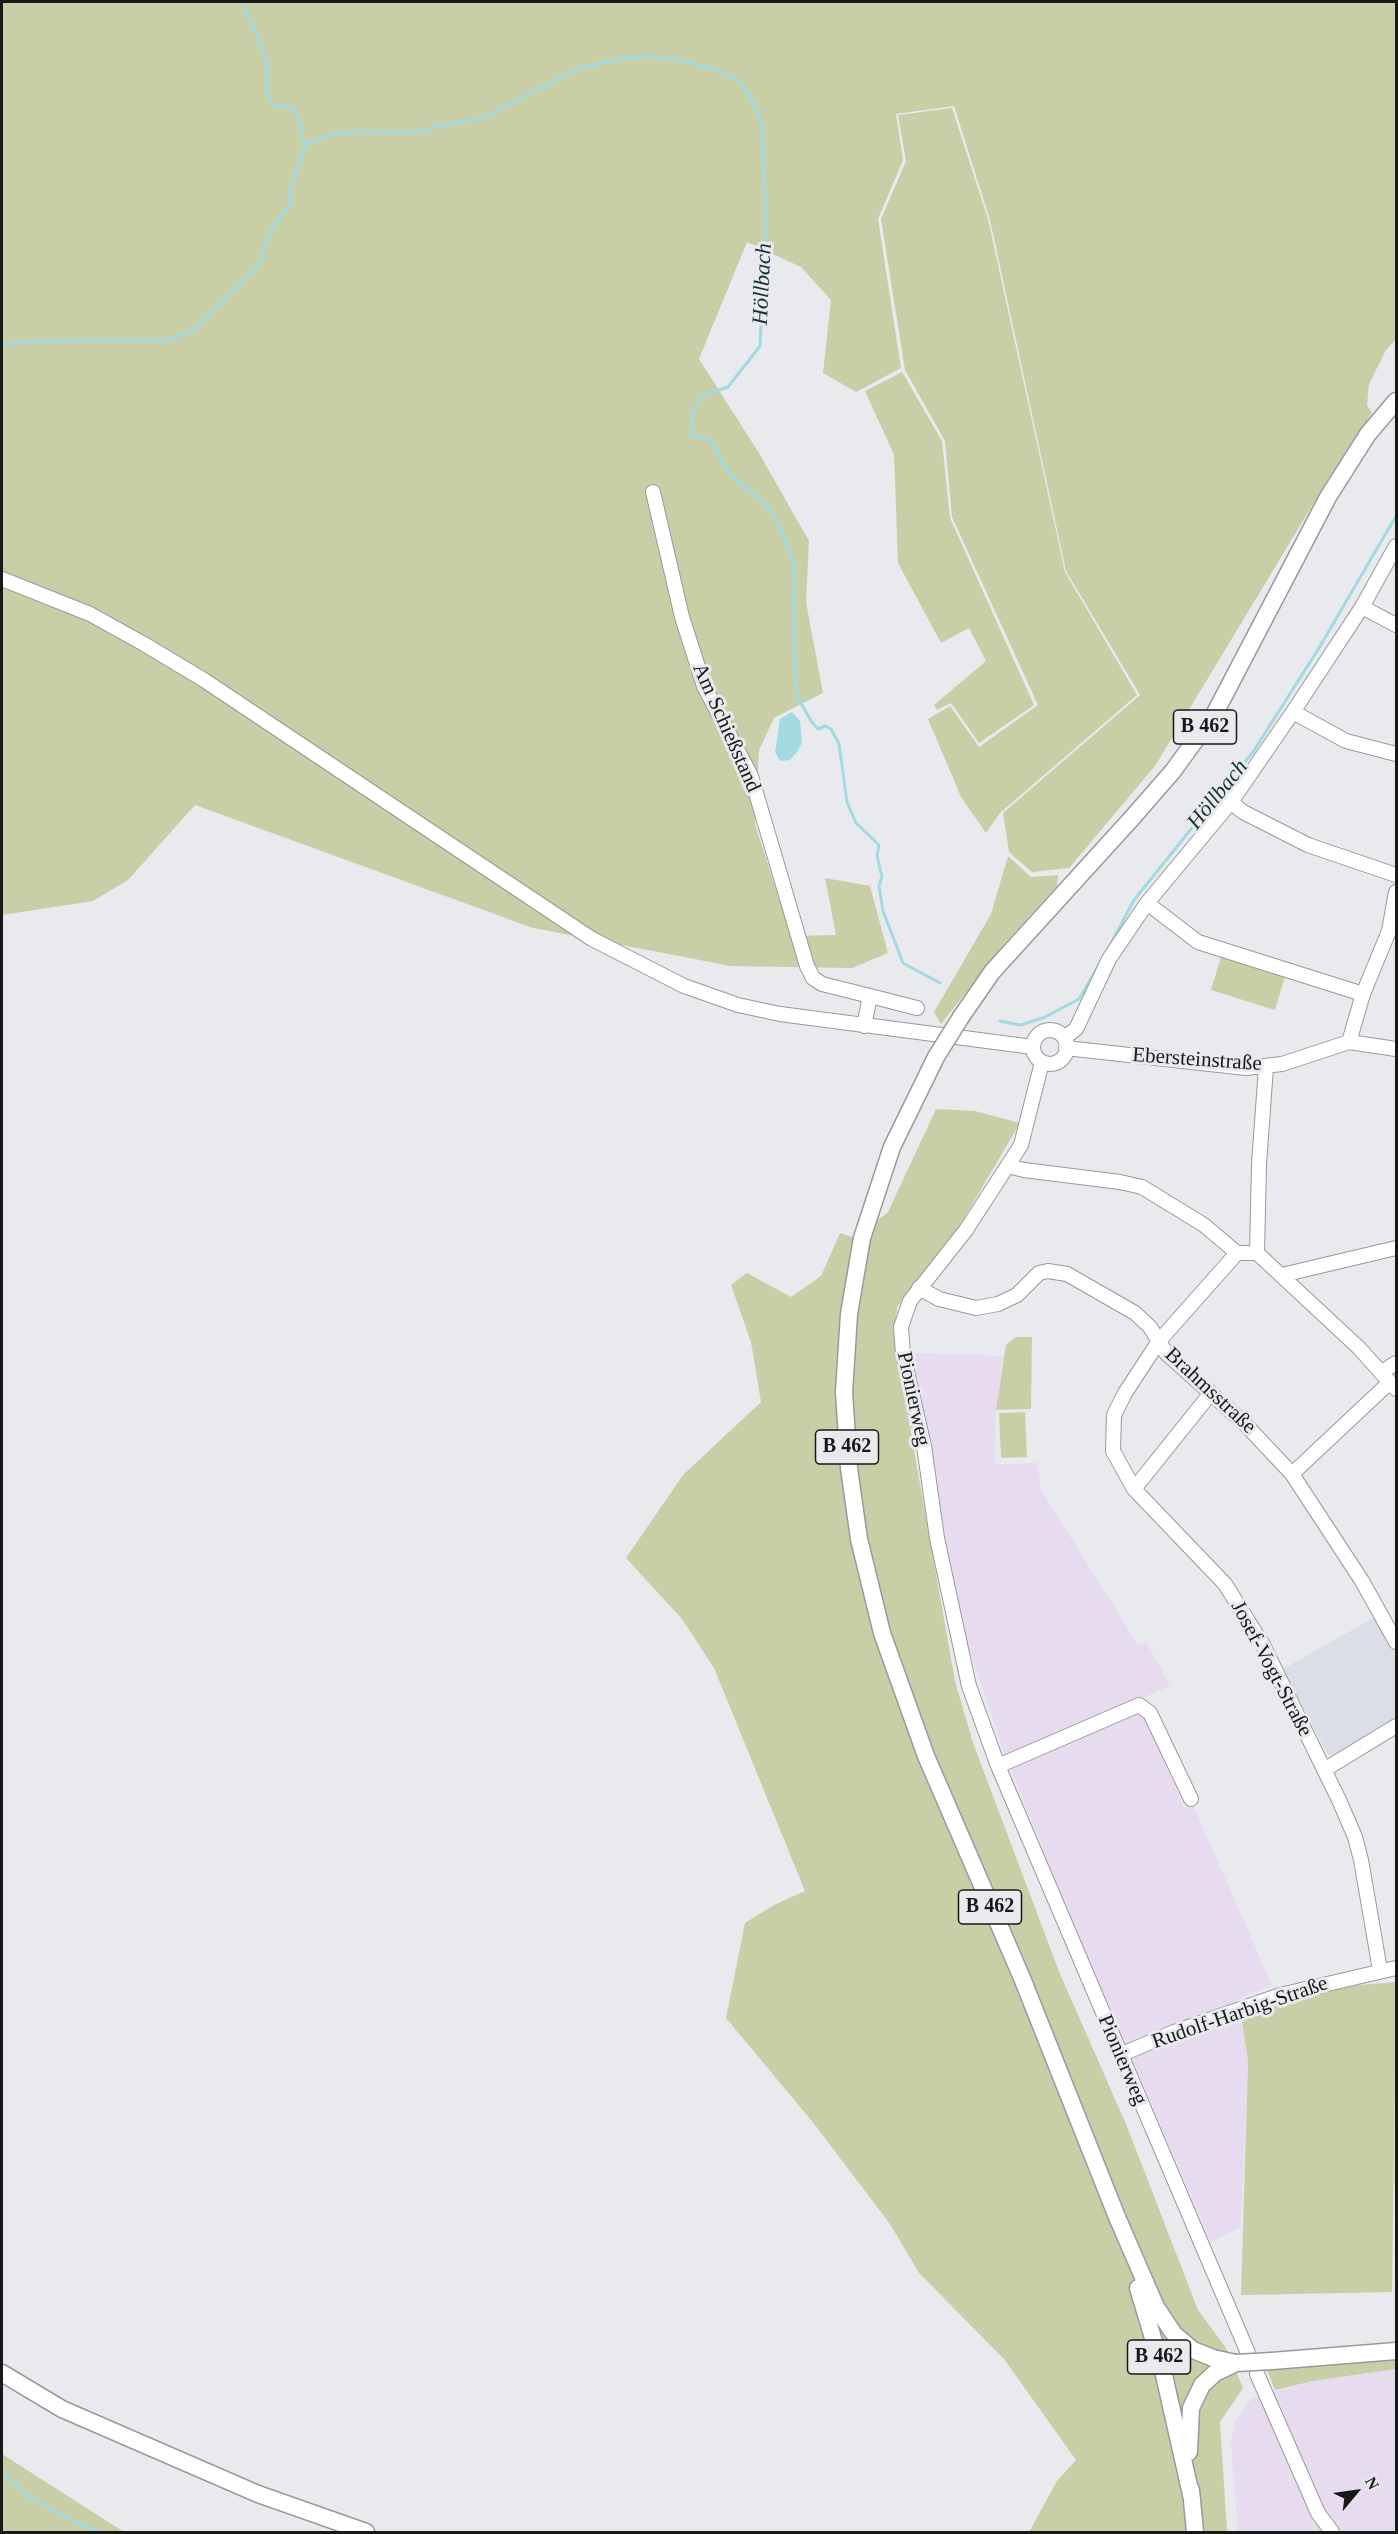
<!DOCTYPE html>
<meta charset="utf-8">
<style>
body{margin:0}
#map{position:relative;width:1398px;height:2534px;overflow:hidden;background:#e9eaed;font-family:"Times New Roman",serif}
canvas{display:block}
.frame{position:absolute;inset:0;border:3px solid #181819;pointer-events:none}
.north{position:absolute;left:1326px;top:2462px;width:60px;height:60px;-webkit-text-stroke:4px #e9eaed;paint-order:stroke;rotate:61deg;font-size:16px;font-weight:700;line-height:24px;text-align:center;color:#181819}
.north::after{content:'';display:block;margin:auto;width:21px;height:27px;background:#181819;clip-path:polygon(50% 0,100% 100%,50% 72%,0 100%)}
</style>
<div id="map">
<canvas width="1398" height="2534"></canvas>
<div class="frame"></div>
<div class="north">N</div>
</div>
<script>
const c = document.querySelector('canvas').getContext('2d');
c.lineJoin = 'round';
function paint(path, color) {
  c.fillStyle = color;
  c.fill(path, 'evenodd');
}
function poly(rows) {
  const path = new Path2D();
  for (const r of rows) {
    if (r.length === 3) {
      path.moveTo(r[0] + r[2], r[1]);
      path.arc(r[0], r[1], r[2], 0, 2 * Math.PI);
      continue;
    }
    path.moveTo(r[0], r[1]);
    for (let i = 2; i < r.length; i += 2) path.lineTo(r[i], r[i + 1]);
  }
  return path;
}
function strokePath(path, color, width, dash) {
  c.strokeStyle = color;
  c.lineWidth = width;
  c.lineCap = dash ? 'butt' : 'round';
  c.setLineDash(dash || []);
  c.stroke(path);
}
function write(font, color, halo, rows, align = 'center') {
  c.font = font + ' "Times New Roman",serif';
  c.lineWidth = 6;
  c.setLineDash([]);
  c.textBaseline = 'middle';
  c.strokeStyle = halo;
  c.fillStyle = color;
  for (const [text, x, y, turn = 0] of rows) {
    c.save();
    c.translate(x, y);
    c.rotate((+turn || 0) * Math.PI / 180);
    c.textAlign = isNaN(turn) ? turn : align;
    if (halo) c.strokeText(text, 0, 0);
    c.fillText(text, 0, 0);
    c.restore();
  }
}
paint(poly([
 [909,1353,1004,1356,996,1410,995,1464,1037,1463,1041,1490,1138,1645,1146,1641,1170,1686,1138,1700,1184,1808,1193,1805,1272,1985,1234,2001,1241,2015,1248,2061,1241,2227,1211,2242,1054,1877,1001,1744,971,1655,953,1595,932,1449],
 [1396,2369,1396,2532,1238,2532,1231,2443,1236,2419,1252,2398,1313,2381]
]), '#e7dbf0');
paint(poly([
 [1377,1616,1396,1654,1396,1718,1336,1756,1328,1755,1283,1669],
 [1394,2063,1396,2063,1396,2185,1393,2186]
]), '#dbdde7');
paint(poly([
 [2,2,1396,2,1396,339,1386,350,1369,384,1367,405,1372,413,1324,486,1155,766,1069,868,1032,872,1009,852,1003,813,1140,695,1066,571,990,220,954,106,896,114,903,160,878,219,901,368,856,392,823,373,831,300,801,267,747,242,699,359,759,453,809,541,806,602,823,693,774,718,759,750,755,824,791,936,836,935,825,878,870,886,888,953,852,968,731,966,533,928,195,805,128,880,93,901,2,915],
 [952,108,988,219,1065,572,1137,695,1000,813,986,833,961,797,928,719,950,706,979,747,1038,705,952,517,945,441,905,370,881,219,906,161,898,115],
 [902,372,942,441,950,518,1034,705,979,743,951,703,937,710,934,705,986,661,969,628,941,643,898,563,894,455,865,391],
 [1008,856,1031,877,1058,875,1057,886,1005,943,941,1024,934,1012,991,914],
 [1222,954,1286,973,1275,1010,1211,990],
 [936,1109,975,1111,1020,1123,946,1249,897,1307,894,1337,955,1681,973,1743,1060,1974,1126,2124,1198,2310,1226,2348,1243,2388,1220,2422,1227,2532,1029,2532,1057,2481,1076,2460,1004,2359,919,2273,890,2224,815,2125,726,2018,745,1923,774,1905,805,1891,714,1668,682,1619,626,1558,683,1475,761,1402,751,1342,731,1285,747,1273,791,1297,821,1276,840,1233,855,1238,888,1212],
 [1016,1337,1032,1337,1031,1409,996,1410,1006,1345],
 [1025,1412,1027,1457,1001,1458,999,1413],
 [1396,1982,1392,2292,1241,2295,1248,2061,1241,2015,1312,1989],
 [1396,2359,1396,2369,1313,2381,1275,2390,1267,2370],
 [2,2454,124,2532,2,2532]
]), '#c8cfa7');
paint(poly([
 [792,712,800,721,802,742,798,751,790,760,780,761,775,752,780,719]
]), '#a3d9e1');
strokePath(poly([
 [243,2,267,61,267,94,274,105,295,108,305,145,331,134,363,131,407,133,482,118,582,67,638,56,675,59,714,69,740,81,754,103,762,127,766,222,760,346,728,387,702,396,692,413,693,436,712,440,721,461,734,478,768,507,779,525,792,559,795,579,793,598,796,694,811,721,818,729,825,726,831,729,839,744,847,802,856,823,879,845,877,856,882,877,879,886,883,911,903,963,940,983],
 [2,344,40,341,169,340,195,329,259,265,271,229,290,205,290,190,305,145],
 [1107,951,1134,900,1253,752,1319,648,1396,516],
 [1000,1021,1021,1025,1045,1017,1079,999,1099,965],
 [2,2472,28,2496,77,2523,101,2532]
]), '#a3d9e1', 3);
const minor = poly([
 [653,492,682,617,704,686,751,776,807,966,813,978,822,984,870,996,864,1026],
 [2,579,90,614,144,644,204,680,592,939,684,986,738,1005,780,1014,1033,1047],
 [1362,607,1396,625],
 [1293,712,1346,741,1396,754],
 [1231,802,1243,812,1308,845,1396,875],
 [1147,903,1198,942,1363,994],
 [870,996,917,1008],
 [1050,1047,17],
 [1064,1038,1076,1029,1109,959,1147,903,1231,802,1293,712,1362,607,1396,546],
 [1349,1042,1363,994,1389,931,1396,892],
 [1066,1048,1246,1068,1282,1064,1349,1042,1396,1049],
 [1042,1062,1021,1145,966,1230,910,1301,901,1327,903,1354,924,1446,937,1538,969,1686,998,1766,1248,2353],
 [1266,1067,1259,1164,1257,1253,1237,1253,1159,1341,1125,1393,1114,1415,1113,1451,1134,1489,1225,1584,1263,1645,1339,1800,1355,1837,1361,1860,1380,1970],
 [1008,1166,1024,1170,1120,1182,1142,1187,1204,1225,1237,1253],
 [1257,1253,1359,1348,1396,1389],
 [1282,1275,1396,1248],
 [919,1288,939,1299,976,1308,998,1304,1017,1295,1039,1273,1048,1271,1067,1274,1135,1313,1150,1327,1166,1353,1245,1424,1292,1474,1362,1581,1396,1642],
 [1382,1372,1396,1363],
 [1292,1474,1390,1382],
 [1134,1489,1211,1393],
 [998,1766,1139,1705,1150,1713,1191,1799],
 [1324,1770,1396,1726],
 [1120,2055,1174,2032,1280,1995,1396,1968],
 [1257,2374,1318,2513,1332,2532]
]);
const major = poly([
 [961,1017,992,972,1132,818,1173,771,1215,713,1328,497,1368,434,1396,401],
 [936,1057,892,1147,862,1238,849,1314,844,1392,849,1468,859,1539,882,1633,926,1756,1022,1978,1117,2217,1156,2307,1174,2334,1193,2350,1213,2358,1236,2363],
 [1138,2288,1164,2375,1192,2499],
 [1272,2361,1396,2351],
 [2,2373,62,2409,258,2494,366,2532],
 [1189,2452,1191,2408,1202,2385,1215,2373,1236,2363],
 [1191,2490,1195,2532]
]);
strokePath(minor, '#99999c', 16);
strokePath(major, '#99999c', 19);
strokePath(minor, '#fff', 14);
strokePath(major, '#fff', 16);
const majorBridge = poly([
 [936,1057,961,1017],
 [1236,2363,1272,2361]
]);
strokePath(majorBridge, '#99999c', 19, []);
strokePath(majorBridge, '#fff', 16);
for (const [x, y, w] of [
 [1205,727,63],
 [847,1447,63],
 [990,1907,63],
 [1159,2357,63]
]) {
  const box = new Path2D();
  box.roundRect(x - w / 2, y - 17, w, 34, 4.5);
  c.fillStyle = '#e9eaed';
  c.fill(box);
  strokePath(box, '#181819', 1.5);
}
write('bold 20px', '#181819', null, [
 ["B 462",1205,727],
 ["B 462",847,1447],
 ["B 462",990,1907],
 ["B 462",1159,2357]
]);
write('21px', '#181819', '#e9eaed', [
 ["Am Schießstand",726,728,66],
 ["Ebersteinstraße",1197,1060,4],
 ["Brahmsstraße",1210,1391,43],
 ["Pionierweg",913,1399,78],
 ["Josef-Vogt-Straße",1271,1669,62],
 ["Rudolf-Harbig-Straße",1240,2013,-19],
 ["Pionierweg",1122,2060,67]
]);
write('italic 22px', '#143034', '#e9eaed', [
 ["Höllbach",763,284,-87],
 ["Höllbach",1218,795,-51]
]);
</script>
